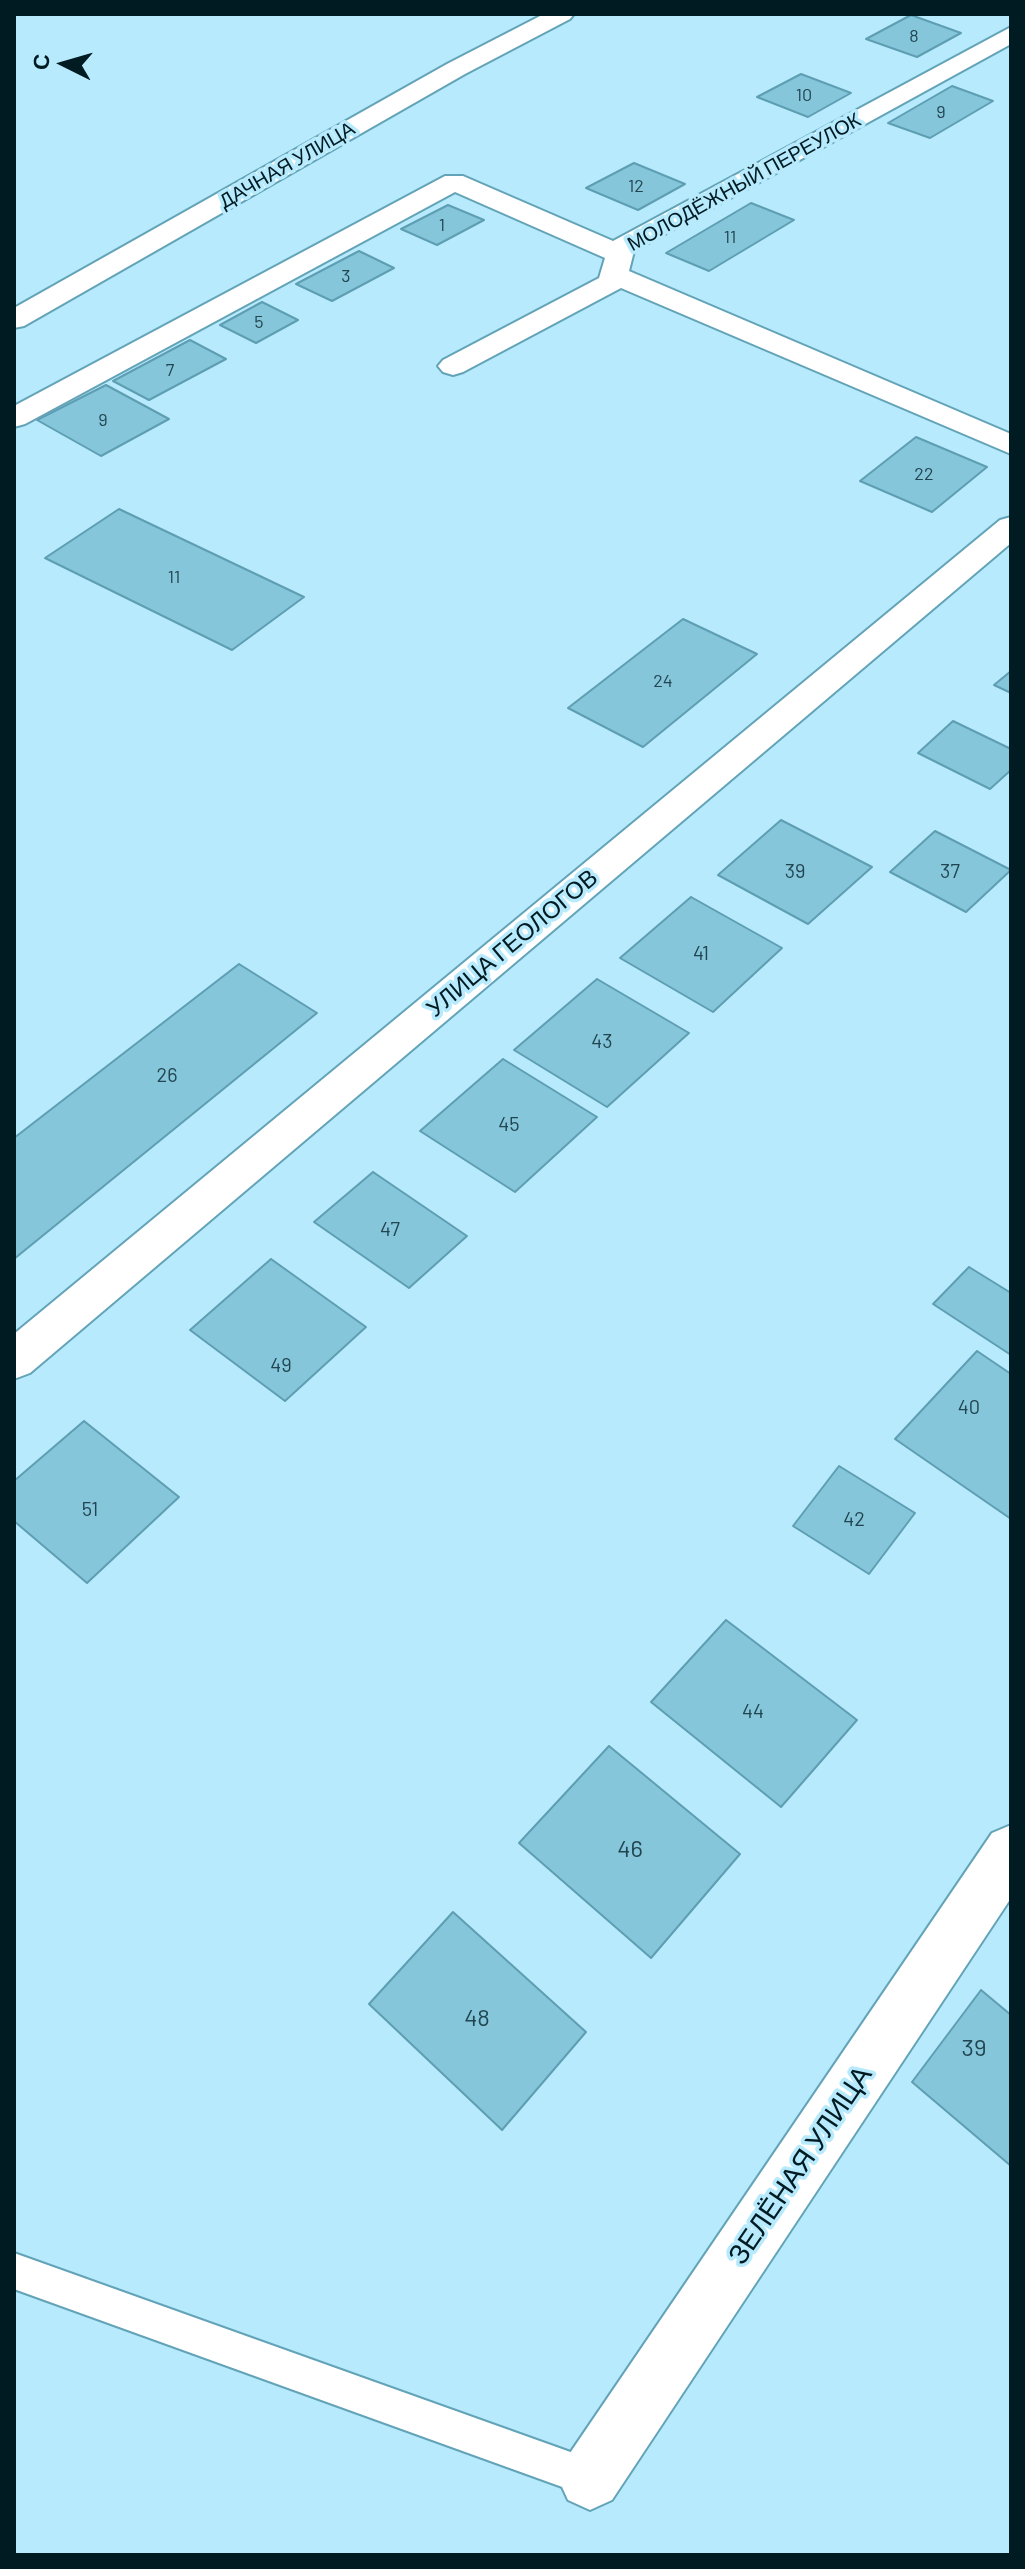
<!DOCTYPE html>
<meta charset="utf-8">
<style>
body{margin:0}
#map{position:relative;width:1025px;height:2569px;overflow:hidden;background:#b7eafc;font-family:Barlow,sans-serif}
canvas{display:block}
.frame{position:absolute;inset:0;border:16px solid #011b23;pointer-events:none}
.north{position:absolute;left:24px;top:24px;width:80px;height:80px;-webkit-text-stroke:6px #b7eafc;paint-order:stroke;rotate:275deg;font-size:22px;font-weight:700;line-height:32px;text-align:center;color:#011b23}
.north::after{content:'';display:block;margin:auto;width:28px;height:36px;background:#011b23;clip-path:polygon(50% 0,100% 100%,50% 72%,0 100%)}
</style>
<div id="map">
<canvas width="1025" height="2569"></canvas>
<div class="frame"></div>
<div class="north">С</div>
</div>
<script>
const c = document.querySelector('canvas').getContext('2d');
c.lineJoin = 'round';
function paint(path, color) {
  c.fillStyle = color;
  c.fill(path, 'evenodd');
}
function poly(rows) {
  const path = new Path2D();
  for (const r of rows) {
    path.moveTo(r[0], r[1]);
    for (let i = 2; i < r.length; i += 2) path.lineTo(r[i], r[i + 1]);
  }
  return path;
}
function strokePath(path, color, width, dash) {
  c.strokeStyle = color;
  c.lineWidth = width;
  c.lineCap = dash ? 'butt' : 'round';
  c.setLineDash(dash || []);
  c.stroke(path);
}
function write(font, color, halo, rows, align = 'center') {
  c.font = font + ' Barlow,sans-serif';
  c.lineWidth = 7;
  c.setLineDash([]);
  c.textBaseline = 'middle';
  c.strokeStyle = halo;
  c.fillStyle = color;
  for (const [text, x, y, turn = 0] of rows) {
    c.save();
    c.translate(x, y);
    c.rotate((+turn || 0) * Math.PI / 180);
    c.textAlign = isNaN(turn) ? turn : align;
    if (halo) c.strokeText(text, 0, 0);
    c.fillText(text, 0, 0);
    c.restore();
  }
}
const building = poly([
 [911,15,961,33,917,57,866,39,911,15],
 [801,74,851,93,808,117,757,97,801,74],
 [952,86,993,101,930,138,888,123,952,86],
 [634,163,685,184,638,210,586,188,634,163],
 [751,203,794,220,709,271,666,253,751,203],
 [448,205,484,220,437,245,401,229,448,205],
 [359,251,394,268,332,301,296,284,359,251],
 [262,302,298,320,256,343,220,325,262,302],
 [190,340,226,359,149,400,113,381,190,340],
 [106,385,169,419,101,456,37,420,106,385],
 [916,437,987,467,932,512,860,481,916,437],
 [119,509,304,597,232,650,45,558,119,509],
 [683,619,757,654,643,747,568,708,683,619],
 [1011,671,1011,693,994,685,1011,671],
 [953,721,1011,749,1011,770,990,789,918,753,953,721],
 [781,820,872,867,808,924,718,875,781,820],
 [935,831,1011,870,966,912,890,872,935,831],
 [691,897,782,948,713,1012,620,958,691,897],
 [239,964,317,1013,14,1259,14,1138,239,964],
 [597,979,689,1033,607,1107,514,1050,597,979],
 [503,1059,597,1117,515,1192,420,1131,503,1059],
 [373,1172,467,1236,409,1288,314,1222,373,1172],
 [271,1259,366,1327,285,1401,190,1330,271,1259],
 [969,1267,1011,1293,1011,1355,933,1304,969,1267],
 [977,1351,1011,1374,1011,1519,895,1439,977,1351],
 [84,1421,179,1497,87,1583,14,1521,14,1481,84,1421],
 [839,1466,915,1513,869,1574,793,1526,839,1466],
 [726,1620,857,1720,781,1807,651,1702,726,1620],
 [609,1746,740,1854,651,1958,519,1843,609,1746],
 [453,1912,586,2032,502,2130,369,2004,453,1912],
 [981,1990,1011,2015,1011,2166,912,2082,981,1990]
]);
paint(building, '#85c6db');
strokePath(building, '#5e9eb3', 2);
const service = poly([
 [14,2253,590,2459,603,2465,609,2478,603,2491,590,2497,14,2289,14,2253]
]);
const minor = poly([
 [544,14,574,14,570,19,465,74,24,326,14,328,14,308,447,64,544,14],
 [1011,27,1011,44,634,251,629,271,1011,434,1011,454,621,288,463,372,453,375,443,372,438,366,443,360,599,278,605,258,455,192,25,424,14,427,14,406,445,176,463,176,613,241,1011,27],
 [1011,517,1011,543,30,1373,14,1379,14,1334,1000,520,1011,517],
 [1011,1825,1011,1898,612,2500,590,2510,568,2500,558,2478,568,2456,992,1833,1011,1825]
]);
strokePath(service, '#63a3b8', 4);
strokePath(minor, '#63a3b8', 4);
paint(service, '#fff');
paint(minor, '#fff');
write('18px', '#224651', null, [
 ["8",914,36],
 ["10",804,95],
 ["9",941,112],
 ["12",636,186],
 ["1",442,225],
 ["11",730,237],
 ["3",346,276],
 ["5",259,322],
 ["7",170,370],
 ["9",103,420],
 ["22",924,474],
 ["11",174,577],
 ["24",663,681]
]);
write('20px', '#011b23', '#b7eafc', [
 ["ДАЧНАЯ УЛИЦА",287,165,-30],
 ["МОЛОДЁЖНЫЙ ПЕРЕУЛОК",744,182,-29]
]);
write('20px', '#224651', null, [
 ["39",795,871],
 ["37",950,871],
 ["41",701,953],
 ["43",602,1041],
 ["26",167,1075],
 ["45",509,1124],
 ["47",390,1229],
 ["49",281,1365],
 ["40",969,1407],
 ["51",90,1509],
 ["42",854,1519],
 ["44",753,1711]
]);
write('24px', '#011b23', '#b7eafc', [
 ["УЛИЦА ГЕОЛОГОВ",512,943,-40]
]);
write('24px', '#224651', null, [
 ["46",630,1849],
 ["48",477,2018],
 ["39",974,2048]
]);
write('28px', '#011b23', '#b7eafc', [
 ["ЗЕЛЁНАЯ УЛИЦА",800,2165,-56]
]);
</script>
